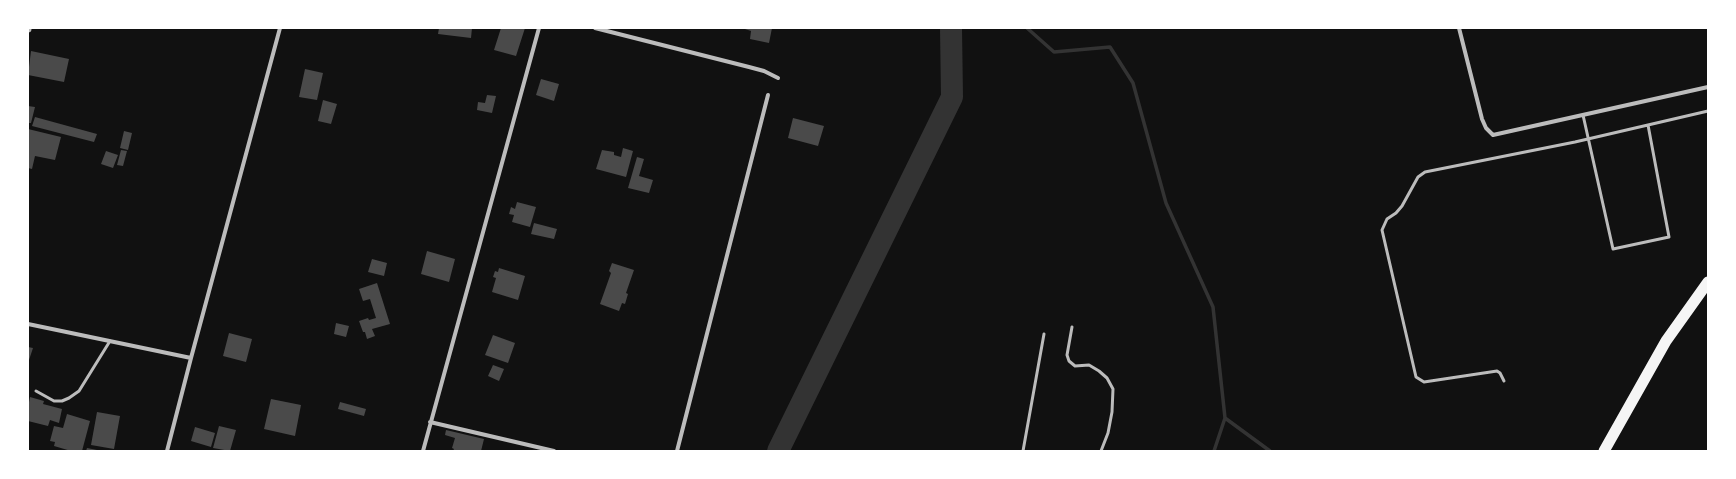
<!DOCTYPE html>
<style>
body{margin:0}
#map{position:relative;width:1736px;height:479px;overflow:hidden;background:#111;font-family:"Roboto Condensed",sans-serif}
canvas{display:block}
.frame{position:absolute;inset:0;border:29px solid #fff;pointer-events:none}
</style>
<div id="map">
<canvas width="1736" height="479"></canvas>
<div class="frame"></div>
</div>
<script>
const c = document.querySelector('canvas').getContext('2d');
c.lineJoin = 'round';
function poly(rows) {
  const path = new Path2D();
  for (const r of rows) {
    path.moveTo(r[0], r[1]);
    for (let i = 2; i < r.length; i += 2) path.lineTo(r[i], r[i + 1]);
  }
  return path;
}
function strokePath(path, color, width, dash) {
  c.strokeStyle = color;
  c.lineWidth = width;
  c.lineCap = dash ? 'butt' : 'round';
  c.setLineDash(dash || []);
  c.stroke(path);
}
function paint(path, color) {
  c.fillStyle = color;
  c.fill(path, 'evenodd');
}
strokePath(poly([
 [1027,28,1054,52,1110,47,1133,83,1166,203,1213,307,1225,418,1214,451],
 [1225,418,1270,451]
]), '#333', 3.5);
strokePath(poly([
 [778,451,952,97,951,28]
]), '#333', 22);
paint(poly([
 [439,28,472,28,471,38,438,34],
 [501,28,525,28,516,56,494,50],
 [742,28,772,28,769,43,750,39,751,31],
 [31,51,69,59,64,82,28,75],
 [305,69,323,73,317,100,299,97],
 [541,79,559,84,554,101,536,95],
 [487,95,496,96,492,113,477,110,478,102,485,103],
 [323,100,337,104,331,124,318,121],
 [28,106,35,107,31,123,28,123],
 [35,117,97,134,94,142,32,126],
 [793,118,824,126,818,146,788,138],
 [28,129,61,137,55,160,35,156,32,169,28,168],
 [124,131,132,133,128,150,120,148],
 [623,148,633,151,626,177,596,169,602,150,614,152,614,155,621,157],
 [121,150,127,151,123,166,117,165],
 [106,151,118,155,113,168,101,164],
 [637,157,644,159,639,176,653,180,649,193,628,188],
 [517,202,536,207,530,227,512,222,514,215,509,214,511,207,515,209],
 [534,223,557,229,554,239,531,234],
 [427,251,455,259,449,282,421,274],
 [372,259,387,263,384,276,368,272],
 [612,263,634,270,626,293,628,294,625,304,622,303,619,311,600,304,611,273,609,271],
 [499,268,525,276,518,300,492,292,496,278,493,277,495,271,498,272],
 [377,283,390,324,372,329,375,336,367,339,365,332,363,332,359,321,368,318,369,320,376,318,370,299,363,301,359,289],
 [336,323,349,326,346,337,334,334],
 [229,333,252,339,246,362,223,356],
 [493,335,515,343,508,363,485,355],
 [28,347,33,348,28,363],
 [493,365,504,369,499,381,488,376],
 [30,397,44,401,43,404,62,409,59,423,50,420,48,426,28,421,28,407],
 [271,399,301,405,295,436,264,429],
 [340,402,366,409,364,416,338,409],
 [97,412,120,416,114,449,91,445],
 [67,414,90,421,82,451,71,451,54,446,55,442,50,441,54,426,63,428],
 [219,426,236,430,230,451,213,448],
 [195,427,215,433,211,447,191,441],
 [446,430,484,439,481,451,453,451,454,449,452,448,455,438,445,435],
 [87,448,97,450,97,451,86,451]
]), '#4a4a4a');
strokePath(poly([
 [1583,115,1613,249,1669,237,1648,125],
 [1072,327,1067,355,1069,361,1075,366,1089,365,1099,371,1107,378,1113,389,1112,412,1108,433,1101,451],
 [1504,381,1500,373,1497,371,1424,382,1416,377,1382,230,1387,219,1396,213,1402,206,1418,177,1425,172,1575,142,1708,111],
 [36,391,54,401,62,401,69,398,79,391,110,341],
 [1023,451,1044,334]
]), '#bcbcbc', 3);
strokePath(poly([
 [595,28,749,67,764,71,778,78],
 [1459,28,1482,119,1486,128,1493,135,1708,87],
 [28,324,191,358],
 [430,422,554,451],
 [167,451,191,358,280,28],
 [423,451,539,28],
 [677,451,768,95]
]), '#bcbcbc', 4);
strokePath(poly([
 [28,29,28,28]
]), '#bcbcbc', 7);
strokePath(poly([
 [1604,451,1666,341,1708,282]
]), '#f5f5f5', 11);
</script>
